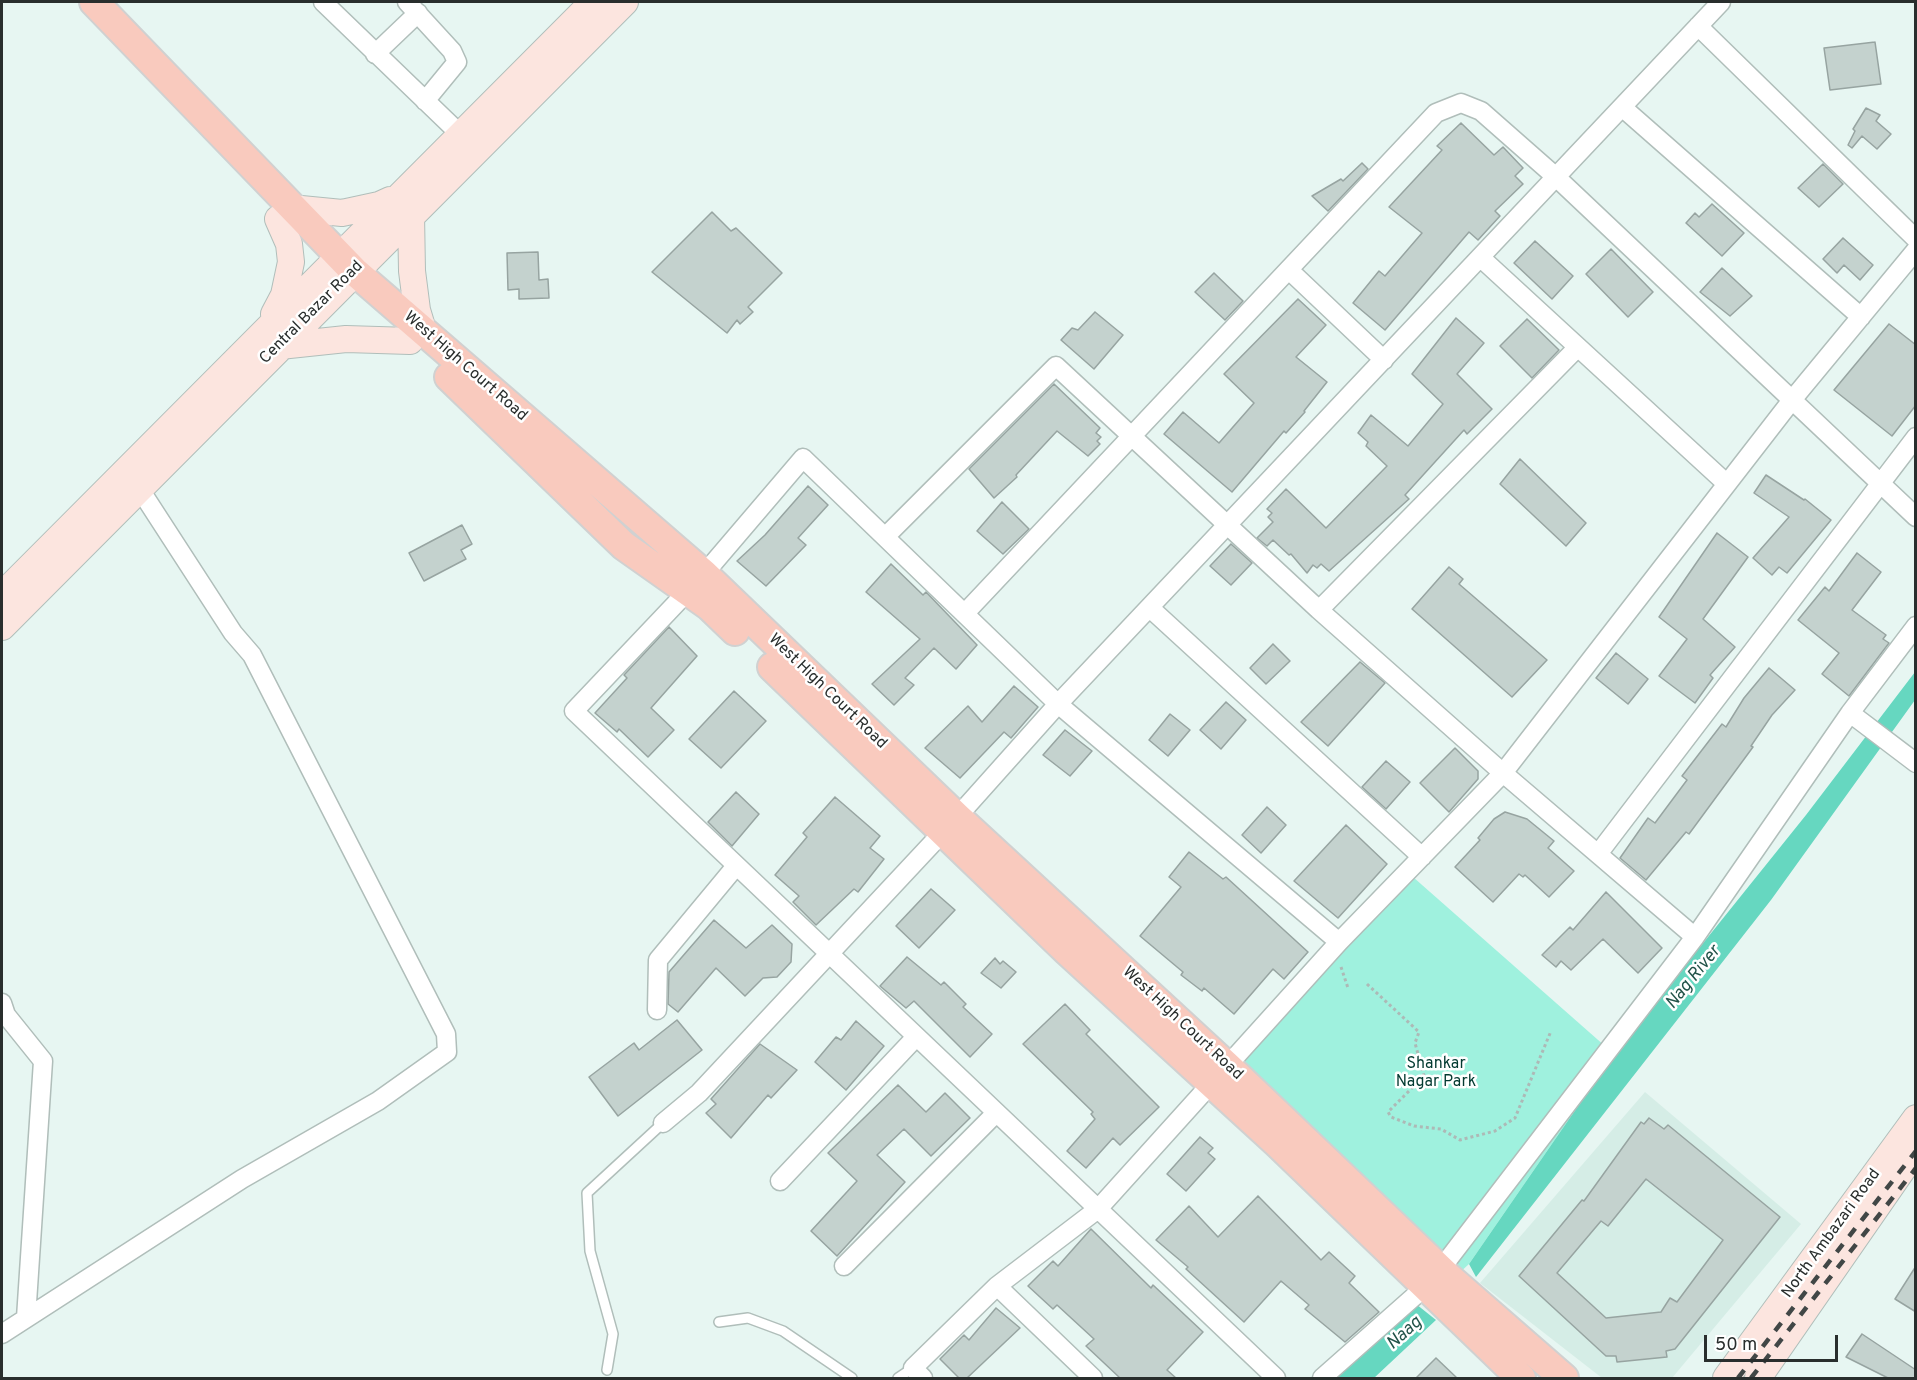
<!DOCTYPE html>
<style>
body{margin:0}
#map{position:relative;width:1917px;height:1380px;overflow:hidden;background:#e7f6f2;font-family:Overpass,sans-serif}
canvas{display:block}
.frame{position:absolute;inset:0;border:3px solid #292e2d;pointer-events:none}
.scale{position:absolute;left:1704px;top:1335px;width:134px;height:27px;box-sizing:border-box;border:3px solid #292e2d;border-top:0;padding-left:8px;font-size:18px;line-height:21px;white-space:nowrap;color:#292e2d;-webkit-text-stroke:4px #fff;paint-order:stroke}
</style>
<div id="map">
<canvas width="1917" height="1380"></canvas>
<div class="frame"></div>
<div class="scale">50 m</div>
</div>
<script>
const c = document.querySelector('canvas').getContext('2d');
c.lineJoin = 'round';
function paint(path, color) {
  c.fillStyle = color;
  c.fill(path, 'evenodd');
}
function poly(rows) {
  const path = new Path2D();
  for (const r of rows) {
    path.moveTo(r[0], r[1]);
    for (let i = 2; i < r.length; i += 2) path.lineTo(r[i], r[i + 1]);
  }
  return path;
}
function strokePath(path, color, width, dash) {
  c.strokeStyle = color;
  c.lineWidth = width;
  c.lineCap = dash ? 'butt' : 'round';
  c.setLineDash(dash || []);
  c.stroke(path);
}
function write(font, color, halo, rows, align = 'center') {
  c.font = font + ' Overpass,sans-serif';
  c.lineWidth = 5;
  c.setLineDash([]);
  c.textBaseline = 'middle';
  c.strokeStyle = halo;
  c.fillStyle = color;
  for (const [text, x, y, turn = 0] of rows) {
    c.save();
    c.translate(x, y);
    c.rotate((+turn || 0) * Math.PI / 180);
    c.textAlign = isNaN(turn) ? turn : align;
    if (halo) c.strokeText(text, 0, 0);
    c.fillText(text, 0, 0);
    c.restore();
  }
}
paint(poly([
 [1645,1092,1801,1224,1672,1378,1602,1378,1480,1283]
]), '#d5ede6');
paint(poly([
 [1413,877,1614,1054,1469,1264,1456,1276,1233,1065]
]), '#9ff1de');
paint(poly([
 [1915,672,1915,700,1771,900,1476,1277,1469,1264,1614,1054,1806,815],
 [1416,1304,1436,1320,1374,1378,1337,1378]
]), '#66d7c0');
const building = poly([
 [1875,42,1881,84,1830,90,1824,48,1875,42],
 [1866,108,1880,115,1876,121,1891,134,1877,149,1862,136,1852,148,1848,145,1855,131,1853,129,1866,108],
 [1461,123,1494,155,1503,147,1523,168,1515,176,1523,184,1495,211,1500,216,1478,240,1469,232,1385,330,1353,303,1379,271,1385,276,1422,233,1389,207,1442,150,1437,146,1461,123],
 [1362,163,1368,169,1328,211,1312,196,1341,179,1343,181,1362,163],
 [1823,164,1843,184,1819,207,1798,188,1823,164],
 [1712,204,1744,233,1722,256,1686,223,1695,213,1699,217,1712,204],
 [712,212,731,231,736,228,782,273,748,307,753,312,740,324,737,320,727,333,652,272,712,212],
 [1843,238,1873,265,1860,280,1844,265,1837,273,1823,259,1843,238],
 [1535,241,1573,276,1552,299,1514,263,1535,241],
 [1611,249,1653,292,1628,317,1586,274,1611,249],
 [538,252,539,280,548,279,549,298,519,299,519,289,508,290,507,253,538,252],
 [1722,268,1752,296,1730,316,1700,292,1722,268],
 [1214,273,1243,301,1225,320,1195,292,1214,273],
 [1298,299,1326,325,1296,357,1327,382,1304,411,1305,412,1286,433,1284,431,1232,492,1164,434,1183,412,1219,443,1254,403,1224,374,1298,299],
 [1095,312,1123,335,1094,369,1061,340,1072,328,1078,330,1095,312],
 [1456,318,1484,343,1457,374,1492,409,1467,434,1464,430,1405,495,1409,499,1329,571,1321,564,1317,568,1313,565,1307,573,1291,554,1289,555,1273,540,1267,546,1257,538,1273,522,1268,517,1272,513,1267,509,1286,489,1326,528,1387,466,1366,446,1368,442,1358,433,1371,415,1408,446,1443,404,1412,374,1456,318],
 [1527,319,1559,350,1532,378,1500,346,1527,319],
 [1889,324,1916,345,1916,405,1892,436,1834,390,1889,324],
 [1054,384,1100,428,1096,433,1101,437,1097,441,1100,444,1088,456,1057,431,1016,475,1017,477,994,498,969,469,1054,384],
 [1520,459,1586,523,1566,546,1500,484,1520,459],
 [1766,475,1804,500,1805,499,1831,520,1787,573,1779,567,1772,575,1753,558,1789,517,1754,493,1766,475],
 [808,486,828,505,798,538,806,545,766,586,737,561,765,535,808,486],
 [1002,502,1029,529,1003,554,977,531,1002,502],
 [462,525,472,544,461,550,466,559,424,581,409,553,462,525],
 [1717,533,1748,557,1703,619,1735,647,1710,675,1713,678,1695,703,1659,676,1687,639,1659,617,1717,533],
 [1231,544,1252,563,1231,585,1210,566,1231,544],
 [1857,553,1881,572,1852,610,1886,635,1883,639,1889,643,1849,696,1822,674,1839,653,1798,620,1825,587,1829,591,1857,553],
 [891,564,923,595,926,592,977,645,956,669,934,648,905,678,914,685,894,705,872,684,920,639,866,592,891,564],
 [1449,567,1463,579,1459,584,1547,660,1512,697,1412,609,1449,567],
 [669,627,697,656,651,708,674,730,648,757,619,729,617,732,595,713,627,678,624,675,669,627],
 [1273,644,1290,661,1266,684,1250,668,1273,644],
 [1616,653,1648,679,1628,704,1596,678,1616,653],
 [1360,662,1385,683,1328,746,1301,722,1360,662],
 [1769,668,1795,690,1772,715,1751,746,1753,747,1689,834,1686,832,1646,880,1620,858,1648,818,1655,823,1687,780,1682,776,1722,724,1726,727,1744,698,1769,668],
 [1014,686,1038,707,1011,738,1004,732,960,778,925,748,968,706,982,722,1014,686],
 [734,691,766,721,721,768,689,739,734,691],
 [1226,702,1246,720,1221,749,1200,730,1226,702],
 [1170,714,1190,730,1168,756,1149,740,1170,714],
 [1065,730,1092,751,1070,776,1043,755,1065,730],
 [1455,748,1478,771,1478,779,1449,812,1420,783,1455,748],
 [1386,761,1410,782,1386,809,1362,787,1386,761],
 [736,792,759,814,732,846,708,822,736,792],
 [835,797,880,836,870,848,884,859,858,892,854,889,816,925,793,902,799,896,775,875,807,837,803,833,835,797],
 [1267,807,1286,825,1261,853,1242,835,1267,807],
 [1505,812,1527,819,1554,841,1548,848,1574,871,1549,897,1525,875,1523,877,1519,874,1493,902,1455,867,1480,840,1478,838,1494,819,1505,812],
 [1346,825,1387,864,1338,918,1294,881,1346,825],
 [1189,852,1223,879,1226,877,1308,952,1284,979,1273,969,1234,1014,1204,988,1202,991,1181,975,1183,972,1140,936,1181,887,1169,877,1189,852],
 [931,889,955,910,919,948,896,926,931,889],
 [1606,892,1662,948,1638,973,1603,939,1571,970,1561,961,1556,967,1542,955,1570,927,1573,930,1606,892],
 [714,920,746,948,772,925,792,944,791,962,777,977,763,978,745,996,716,968,678,1012,668,1004,669,972,714,920],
 [907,957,941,985,944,982,966,1004,963,1007,992,1034,970,1057,914,1001,906,1008,880,986,907,957],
 [995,958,1000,964,1003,961,1016,972,1001,988,981,973,995,958],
 [1065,1004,1090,1030,1086,1034,1159,1107,1120,1145,1113,1138,1086,1168,1067,1151,1095,1119,1091,1114,1093,1112,1023,1044,1065,1004],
 [677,1020,702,1050,618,1116,589,1077,634,1043,639,1050,677,1020],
 [856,1021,884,1046,846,1090,815,1062,836,1037,841,1040,856,1021],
 [760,1044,797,1070,771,1098,768,1095,731,1138,706,1113,716,1104,711,1099,760,1044],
 [898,1085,926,1112,945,1093,970,1118,931,1156,904,1129,877,1155,905,1182,837,1256,811,1231,857,1181,828,1153,898,1085],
 [1649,1118,1664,1129,1668,1125,1780,1217,1675,1349,1666,1351,1667,1357,1617,1362,1616,1356,1606,1356,1519,1276,1582,1200,1584,1201,1641,1122,1644,1124,1649,1118],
 [1646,1179,1723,1240,1677,1302,1670,1298,1661,1312,1606,1318,1557,1273,1601,1221,1608,1226,1646,1179],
 [1200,1137,1213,1148,1208,1153,1215,1159,1186,1191,1167,1174,1200,1137],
 [1258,1196,1321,1260,1329,1252,1355,1276,1349,1283,1379,1312,1345,1342,1305,1309,1309,1305,1281,1281,1244,1322,1186,1269,1188,1267,1156,1240,1189,1206,1218,1237,1258,1196],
 [1091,1229,1151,1288,1153,1285,1203,1332,1167,1370,1176,1378,1120,1378,1086,1346,1094,1339,1057,1305,1053,1309,1028,1286,1053,1261,1058,1266,1091,1229],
 [1916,1266,1916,1312,1895,1299,1916,1266],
 [996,1308,1020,1328,967,1378,959,1378,940,1359,964,1335,969,1340,996,1308],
 [1862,1334,1916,1370,1916,1378,1888,1378,1846,1357,1862,1334],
 [1436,1358,1457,1378,1416,1378,1436,1358]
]);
paint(building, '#c4d2ce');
strokePath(building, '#97a4a1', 1.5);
const service = poly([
 [719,1322,748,1318,783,1331,852,1378],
 [607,1370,613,1334,590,1251,587,1193,663,1123],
 [898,1378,913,1368]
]);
const minor = poly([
 [323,2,460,134],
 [407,2,452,51,457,62,425,101],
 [1698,26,1916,239],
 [375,54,418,13],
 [1622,107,1861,317],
 [1480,257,1727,484],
 [1289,270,1384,360],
 [885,537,1056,366,1319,610,1503,773,1695,937],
 [1150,608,1422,857],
 [1319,610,1578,347],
 [966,612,1436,113,1461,103,1481,111,1556,177,1916,517],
 [1850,713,1916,763],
 [1598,854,1916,437],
 [2,1003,6,1015,43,1061,26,1318],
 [657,1010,658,960,736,866],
 [663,1123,699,1093,957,817,1058,704,1721,2],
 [780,1181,916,1037],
 [844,1266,996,1113],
 [1440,1270,1695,937,1850,713,1916,626],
 [997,1286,1093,1378],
 [2,1334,242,1179,378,1101,447,1052,446,1034,252,655,233,633,139,488],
 [923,1378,913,1368,997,1286,1098,1209,1339,942,1503,773,1792,400,1916,250],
 [1276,1378,574,711,704,574,803,458,1058,704,1339,942],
 [1322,1378,1426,1286]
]);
const secondary = poly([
 [291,208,342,213,379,205,390,200],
 [411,214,412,271,417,310,423,330],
 [274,314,284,295,291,262,289,244,278,219],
 [280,346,346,339,410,341],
 [2,595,593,2],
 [2,627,625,2],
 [1726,1378,1916,1118],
 [1758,1378,1916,1150]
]);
const primary = poly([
 [94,2,354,271,704,574,957,817,1227,1066,1447,1276,1564,1378],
 [449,377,624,546,709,606,735,631],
 [772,667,1067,951,1278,1144,1521,1378]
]);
strokePath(service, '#b0beba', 12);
strokePath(minor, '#b0beba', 21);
strokePath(secondary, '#b0beba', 28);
strokePath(primary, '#d0d1d1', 32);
strokePath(poly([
 [1341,967,1348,988],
 [1367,984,1419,1032,1415,1043,1424,1076,1388,1112,1391,1117,1414,1126,1441,1129,1460,1140,1495,1131,1515,1118,1551,1031]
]), '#adb9b6', 3, [3, 3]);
strokePath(service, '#fff', 9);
strokePath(minor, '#fff', 18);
strokePath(secondary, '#fce5df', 26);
strokePath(primary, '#f9cabe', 28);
strokePath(poly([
 [1738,1378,1916,1151],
 [1751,1378,1916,1168]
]), '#414746', 4.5, [10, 10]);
write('16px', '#292e2d', '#fff', [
 ["Central Bazar Road",312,313,-45],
 ["West High Court Road",465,367,41],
 ["West High Court Road",827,692,44],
 ["West High Court Road",1182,1024,43],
 ["North Ambazari Road",1832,1234,-54]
]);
write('16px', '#033a31', '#fff', [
 ["Shankar",1436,1065],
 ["Nagar Park",1436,1083]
]);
write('italic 18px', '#225349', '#fff', [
 ["Nag River",1694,978,-51],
 ["Naag",1405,1334,-42]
]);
</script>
